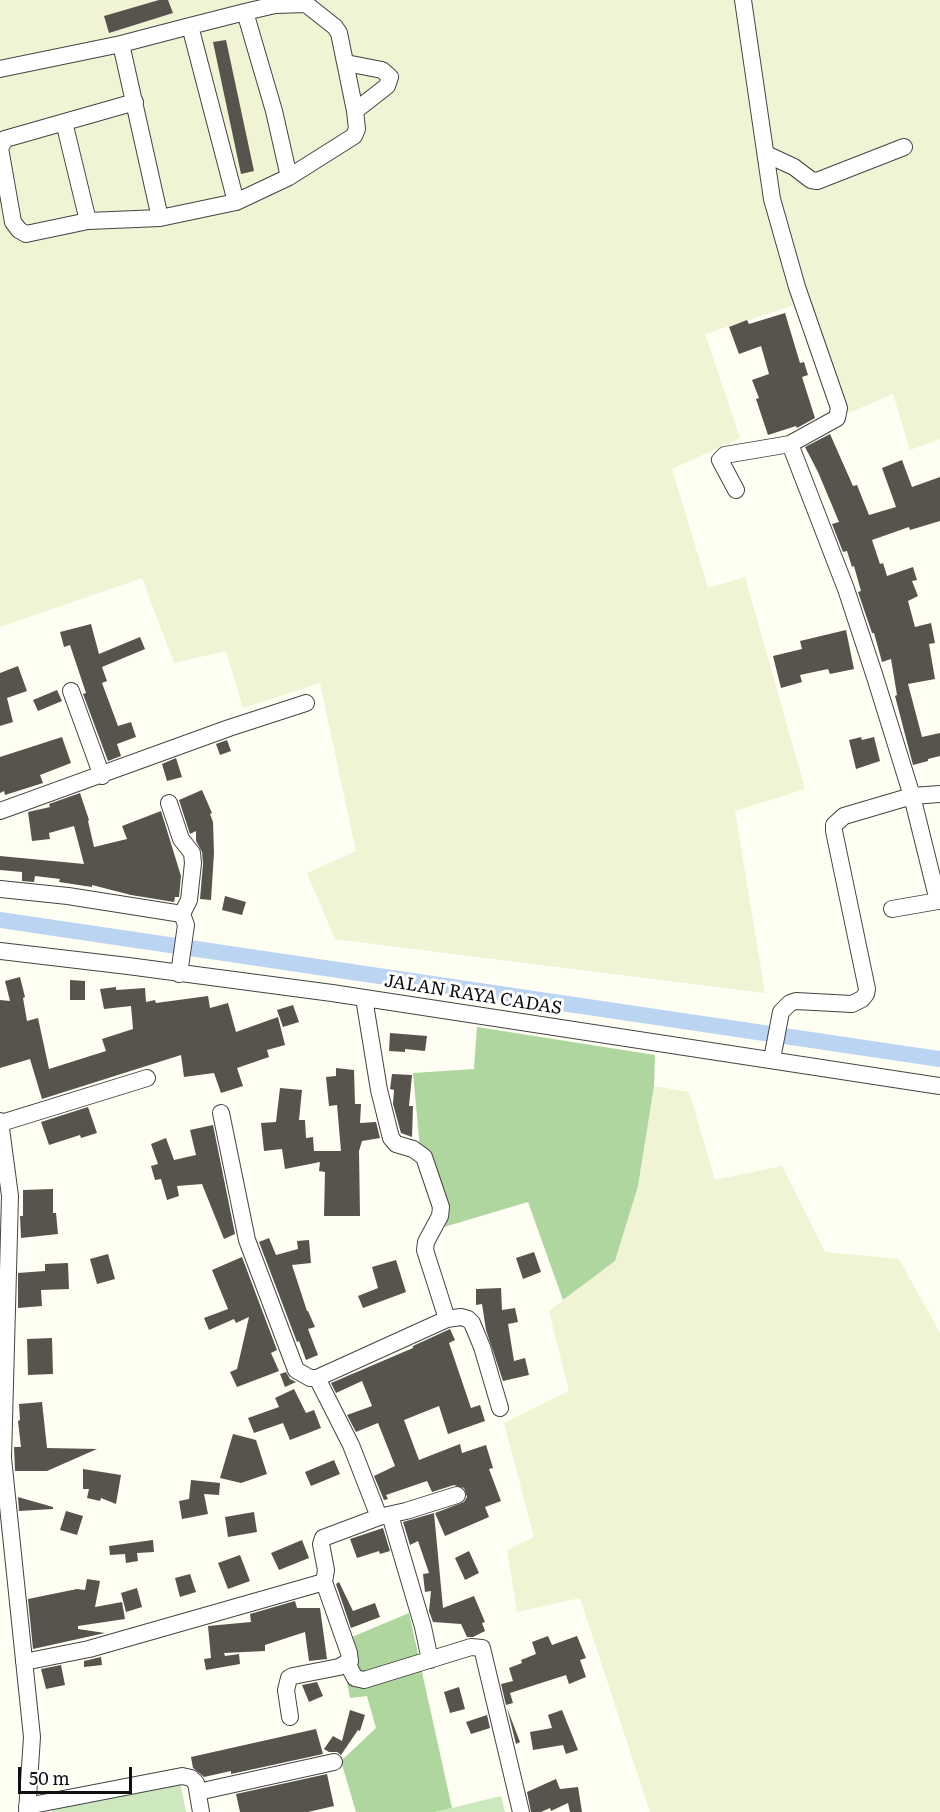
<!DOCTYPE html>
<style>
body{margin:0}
#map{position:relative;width:940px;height:1812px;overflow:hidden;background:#fefef3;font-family:Literata,serif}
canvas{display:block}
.scale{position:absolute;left:18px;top:1767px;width:114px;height:27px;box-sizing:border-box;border:3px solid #101010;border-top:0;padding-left:8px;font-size:18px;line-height:21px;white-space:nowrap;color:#101010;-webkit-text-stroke:4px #fff;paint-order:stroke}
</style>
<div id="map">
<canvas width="940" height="1812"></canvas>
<div class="scale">50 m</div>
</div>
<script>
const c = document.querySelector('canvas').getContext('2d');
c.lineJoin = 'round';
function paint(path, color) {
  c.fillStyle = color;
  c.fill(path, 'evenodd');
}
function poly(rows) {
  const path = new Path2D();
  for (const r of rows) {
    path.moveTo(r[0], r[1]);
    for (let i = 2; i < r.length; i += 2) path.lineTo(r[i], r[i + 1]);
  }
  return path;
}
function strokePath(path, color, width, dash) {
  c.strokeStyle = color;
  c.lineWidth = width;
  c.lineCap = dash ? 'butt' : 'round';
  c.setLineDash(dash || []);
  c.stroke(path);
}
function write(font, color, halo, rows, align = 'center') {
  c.font = font + ' Literata,serif';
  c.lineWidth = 6;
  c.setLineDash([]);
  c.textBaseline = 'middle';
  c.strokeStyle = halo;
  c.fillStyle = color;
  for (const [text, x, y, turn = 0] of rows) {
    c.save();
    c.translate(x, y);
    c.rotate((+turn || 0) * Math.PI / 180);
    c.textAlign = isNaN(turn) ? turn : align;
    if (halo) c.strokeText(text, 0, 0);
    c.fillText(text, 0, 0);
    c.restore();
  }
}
paint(poly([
 [0,0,940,0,940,439,910,450,893,394,846,414,801,303,705,334,740,438,672,469,708,588,745,577,805,789,735,811,765,993,335,939,307,873,356,851,320,683,243,708,226,651,174,663,142,578,0,627],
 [654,1086,689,1092,715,1180,782,1166,825,1252,899,1259,940,1333,940,1812,650,1812,580,1598,517,1612,507,1550,534,1537,504,1423,569,1391,549,1311,615,1261,638,1186]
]), '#f0f3d4');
paint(poly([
 [179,1776,186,1812,52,1812,51,1800],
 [501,1796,505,1812,435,1812,452,1808]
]), '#cde7be');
paint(poly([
 [477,1027,655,1055,654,1086,638,1186,615,1261,563,1300,528,1202,444,1227,421,1159,413,1073,474,1069],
 [409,1613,452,1808,435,1812,356,1812,341,1761,376,1728,367,1696,350,1698,340,1642]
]), '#afd69f');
strokePath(poly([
 [0,920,940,1059]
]), '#bbd4f2', 16);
paint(poly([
 [159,0,168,0,173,13,109,33,104,16],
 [226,40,254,171,241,174,213,42],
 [785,313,800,363,804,362,808,375,802,377,815,418,797,428,796,426,768,435,756,399,759,398,752,380,769,374,761,346,739,354,729,327,747,320,749,324],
 [830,434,853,486,857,485,869,515,896,507,882,468,902,460,912,487,940,477,940,521,910,530,909,527,872,540,880,564,883,563,887,576,913,567,917,580,912,581,918,596,908,601,915,627,931,623,935,643,929,644,935,679,908,684,922,737,940,733,940,756,928,759,928,761,913,765,895,696,897,695,891,659,882,662,874,633,872,633,858,592,861,591,854,566,852,567,847,551,843,552,832,524,839,522,818,472,805,447],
 [91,624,99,654,140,637,145,649,102,667,107,681,102,683,118,726,131,722,136,737,117,744,121,756,108,761,83,694,86,693,70,645,64,647,60,632],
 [846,630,854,669,830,674,828,669,800,675,802,682,781,688,773,656,802,649,800,641],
 [18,666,27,691,7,698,13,722,0,726,0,673],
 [57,690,62,701,38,711,33,700],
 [62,737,71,763,40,775,43,783,5,795,4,791,0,793,0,757],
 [861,737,862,740,874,737,880,761,856,769,849,740],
 [227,740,231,751,220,755,216,744],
 [176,758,182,777,167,781,162,764],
 [202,790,212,813,210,814,213,822,214,853,211,900,200,899,203,864,202,852,196,841,196,831,190,834,179,800],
 [80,793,89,820,88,821,94,847,127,839,122,826,161,811,181,876,179,897,175,897,174,902,131,895,92,885,92,887,59,882,60,879,35,876,34,882,22,881,22,872,0,870,0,856,84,864,74,826,49,833,50,839,32,841,28,812,50,807,49,804],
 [225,896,246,902,242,915,222,910],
 [20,977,25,997,23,998,27,1021,38,1018,49,1069,106,1051,102,1039,133,1029,131,1006,104,1009,100,989,116,987,116,990,145,988,146,1002,155,1000,156,1003,208,996,210,1008,228,1003,236,1032,278,1017,285,1045,267,1050,269,1057,237,1068,243,1086,221,1093,214,1073,184,1077,181,1055,42,1099,30,1059,0,1068,0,1000,10,1001,5,981],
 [70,980,85,981,85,1000,70,1000],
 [293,1005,299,1022,283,1027,277,1010],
 [390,1033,427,1036,425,1051,405,1049,405,1052,389,1051],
 [336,1068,354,1070,355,1104,361,1104,360,1123,376,1122,380,1138,362,1141,359,1151,360,1216,324,1216,325,1172,319,1171,320,1162,285,1169,282,1149,264,1151,261,1123,276,1122,280,1088,302,1090,299,1120,305,1120,306,1138,313,1137,314,1151,341,1151,337,1105,329,1106,326,1077,336,1076],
 [392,1074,412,1075,409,1106,413,1106,412,1137,401,1133,393,1104,394,1090,390,1089],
 [88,1107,97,1133,81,1138,80,1135,49,1145,41,1122],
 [213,1125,235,1234,224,1239,202,1184,177,1186,179,1196,167,1200,161,1179,155,1180,151,1166,158,1164,151,1144,166,1138,174,1160,196,1155,190,1130],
 [53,1189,53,1213,56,1213,58,1234,21,1238,20,1216,23,1216,23,1190],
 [269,1238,276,1255,298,1249,297,1241,309,1240,311,1263,292,1265,307,1311,308,1311,315,1327,308,1329,318,1355,306,1360,299,1341,297,1342,259,1242],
 [534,1252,541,1272,523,1279,516,1258],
 [108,1254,115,1279,97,1284,90,1259],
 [242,1257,277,1350,271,1353,279,1371,237,1387,230,1372,237,1369,249,1317,236,1323,234,1319,209,1330,204,1318,228,1309,212,1270],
 [396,1260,406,1292,363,1308,358,1296,378,1288,372,1267],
 [68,1263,69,1289,41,1290,42,1306,18,1308,18,1273,45,1271,45,1264],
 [501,1288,502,1310,515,1308,518,1322,508,1324,514,1361,525,1358,529,1375,503,1381,486,1330,482,1304,476,1305,476,1289],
 [450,1329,455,1340,449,1343,471,1408,480,1405,485,1421,448,1434,439,1406,404,1420,419,1460,460,1444,462,1453,486,1445,493,1468,489,1469,501,1501,485,1507,489,1517,445,1536,435,1513,464,1502,467,1497,464,1488,454,1485,432,1492,427,1481,386,1495,388,1499,384,1500,374,1476,395,1466,378,1423,356,1432,347,1415,372,1406,362,1381,336,1393,331,1383,413,1348,413,1346],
 [52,1338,53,1374,28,1375,27,1339],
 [286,1372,290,1379,296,1382,285,1387,280,1374],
 [294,1389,306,1413,314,1410,321,1428,290,1440,283,1423,254,1433,248,1418,279,1407,275,1398],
 [42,1402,47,1448,97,1449,47,1471,15,1471,14,1447,21,1447,18,1421,20,1420,19,1404],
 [233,1434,256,1440,267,1474,241,1483,220,1478],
 [334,1460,340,1474,311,1486,305,1472],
 [83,1469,121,1475,116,1504,101,1498,100,1501,87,1498,89,1489,83,1489],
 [191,1480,220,1483,219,1495,204,1494,208,1514,182,1519,179,1501,189,1499],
 [18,1497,53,1507,53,1509,19,1511],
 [66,1511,83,1516,77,1535,60,1530],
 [254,1512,257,1532,228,1537,225,1517],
 [434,1513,443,1608,474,1596,485,1622,482,1623,485,1631,473,1637,467,1637,461,1624,433,1622,429,1611,431,1591,425,1592,423,1574,429,1573,418,1541,410,1545,403,1522],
 [383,1528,390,1551,380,1554,379,1551,357,1558,350,1539],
 [153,1540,154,1552,137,1553,138,1561,126,1563,125,1554,110,1555,109,1546],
 [302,1540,309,1558,279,1570,271,1553],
 [469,1551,479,1573,465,1580,455,1558],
 [240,1555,250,1581,228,1589,218,1563],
 [190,1574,196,1592,180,1597,175,1578],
 [87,1579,100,1581,95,1607,122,1602,125,1619,78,1626,78,1629,105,1633,33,1649,28,1599,77,1589,85,1590],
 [339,1582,353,1611,375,1603,380,1617,351,1628,336,1584],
 [137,1588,142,1607,126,1612,121,1593],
 [295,1601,297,1608,320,1608,327,1659,309,1661,305,1632,265,1645,265,1651,224,1653,225,1656,239,1654,240,1664,206,1670,204,1659,211,1658,208,1626,251,1622,250,1614],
 [548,1636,552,1645,577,1636,586,1658,580,1660,586,1677,569,1684,566,1675,510,1693,513,1703,506,1705,501,1684,513,1681,509,1668,522,1663,521,1660,536,1654,532,1642],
 [101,1657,102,1665,84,1667,84,1661],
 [61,1665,65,1685,46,1689,41,1669],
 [317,1682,323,1696,309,1702,302,1685],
 [459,1687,465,1709,450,1713,444,1692],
 [507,1708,520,1742,516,1744],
 [350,1710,365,1715,360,1731,358,1730,341,1755,337,1752,329,1752,324,1749,333,1736,342,1741],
 [562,1710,578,1750,566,1754,563,1745,533,1750,530,1732,552,1728,548,1715],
 [487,1715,490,1728,471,1734,466,1722],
 [316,1729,323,1754,231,1774,231,1771,204,1777,193,1768,191,1757],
 [327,1774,334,1806,308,1812,240,1812,236,1794],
 [556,1779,560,1789,578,1787,582,1812,570,1812,568,1803,551,1811,550,1808,541,1812,531,1812,527,1792]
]), '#57534d');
const minor = poly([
 [743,0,772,199,797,287,839,408,837,418,790,444,846,589,875,677,912,796,938,901,940,901],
 [190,26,245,12,274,111,289,177],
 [121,44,190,26,236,202],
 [346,63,382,70,390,77,387,86,355,111],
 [0,69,121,44,160,218],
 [135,102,5,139,0,148,13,222,19,230,26,234,88,221,160,218,236,202,289,177,354,136,357,129,355,111,339,33,335,27,306,4,275,5,245,12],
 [64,122,88,221],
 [766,154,794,167,811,180,817,181,904,147],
 [736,490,720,460,725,455,790,444],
 [71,691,102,776],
 [169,803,181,839,192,853,193,863,189,900,182,914,186,925,179,974],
 [0,811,229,728,306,703],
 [0,889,68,896,182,914],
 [892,909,938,901],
 [0,951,128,966,332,993,940,1086],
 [772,1059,781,1012,790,1003,796,1001,852,1004,862,999,866,994,867,989,834,831,834,825,844,816,912,796,940,794],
 [221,1113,247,1240,296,1370,310,1378,317,1378,447,1319,425,1250,426,1242,440,1216,441,1207,424,1157,413,1149,396,1144,391,1138,379,1090,364,998],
 [0,1121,10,1196,3,1458,32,1737,27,1812],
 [1,1123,147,1078],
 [447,1319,461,1317,468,1319,472,1323,482,1347,500,1408],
 [390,1515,423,1627,430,1660],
 [379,1517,406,1511,457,1495],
 [24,1662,89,1649,324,1582,326,1570,321,1544,323,1538,379,1517,351,1445,317,1378],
 [347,1663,355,1678,364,1680,471,1647,482,1648,521,1812],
 [290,1717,286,1690,289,1678,293,1676,339,1667,350,1661,349,1653,324,1582],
 [198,1792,334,1762],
 [27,1806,182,1776,191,1778,196,1783,201,1812]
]);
strokePath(minor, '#434343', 18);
strokePath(minor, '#fff', 16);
write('18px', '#101010', '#fff', [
 ["JALAN RAYA CADAS",473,995,9]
]);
</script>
